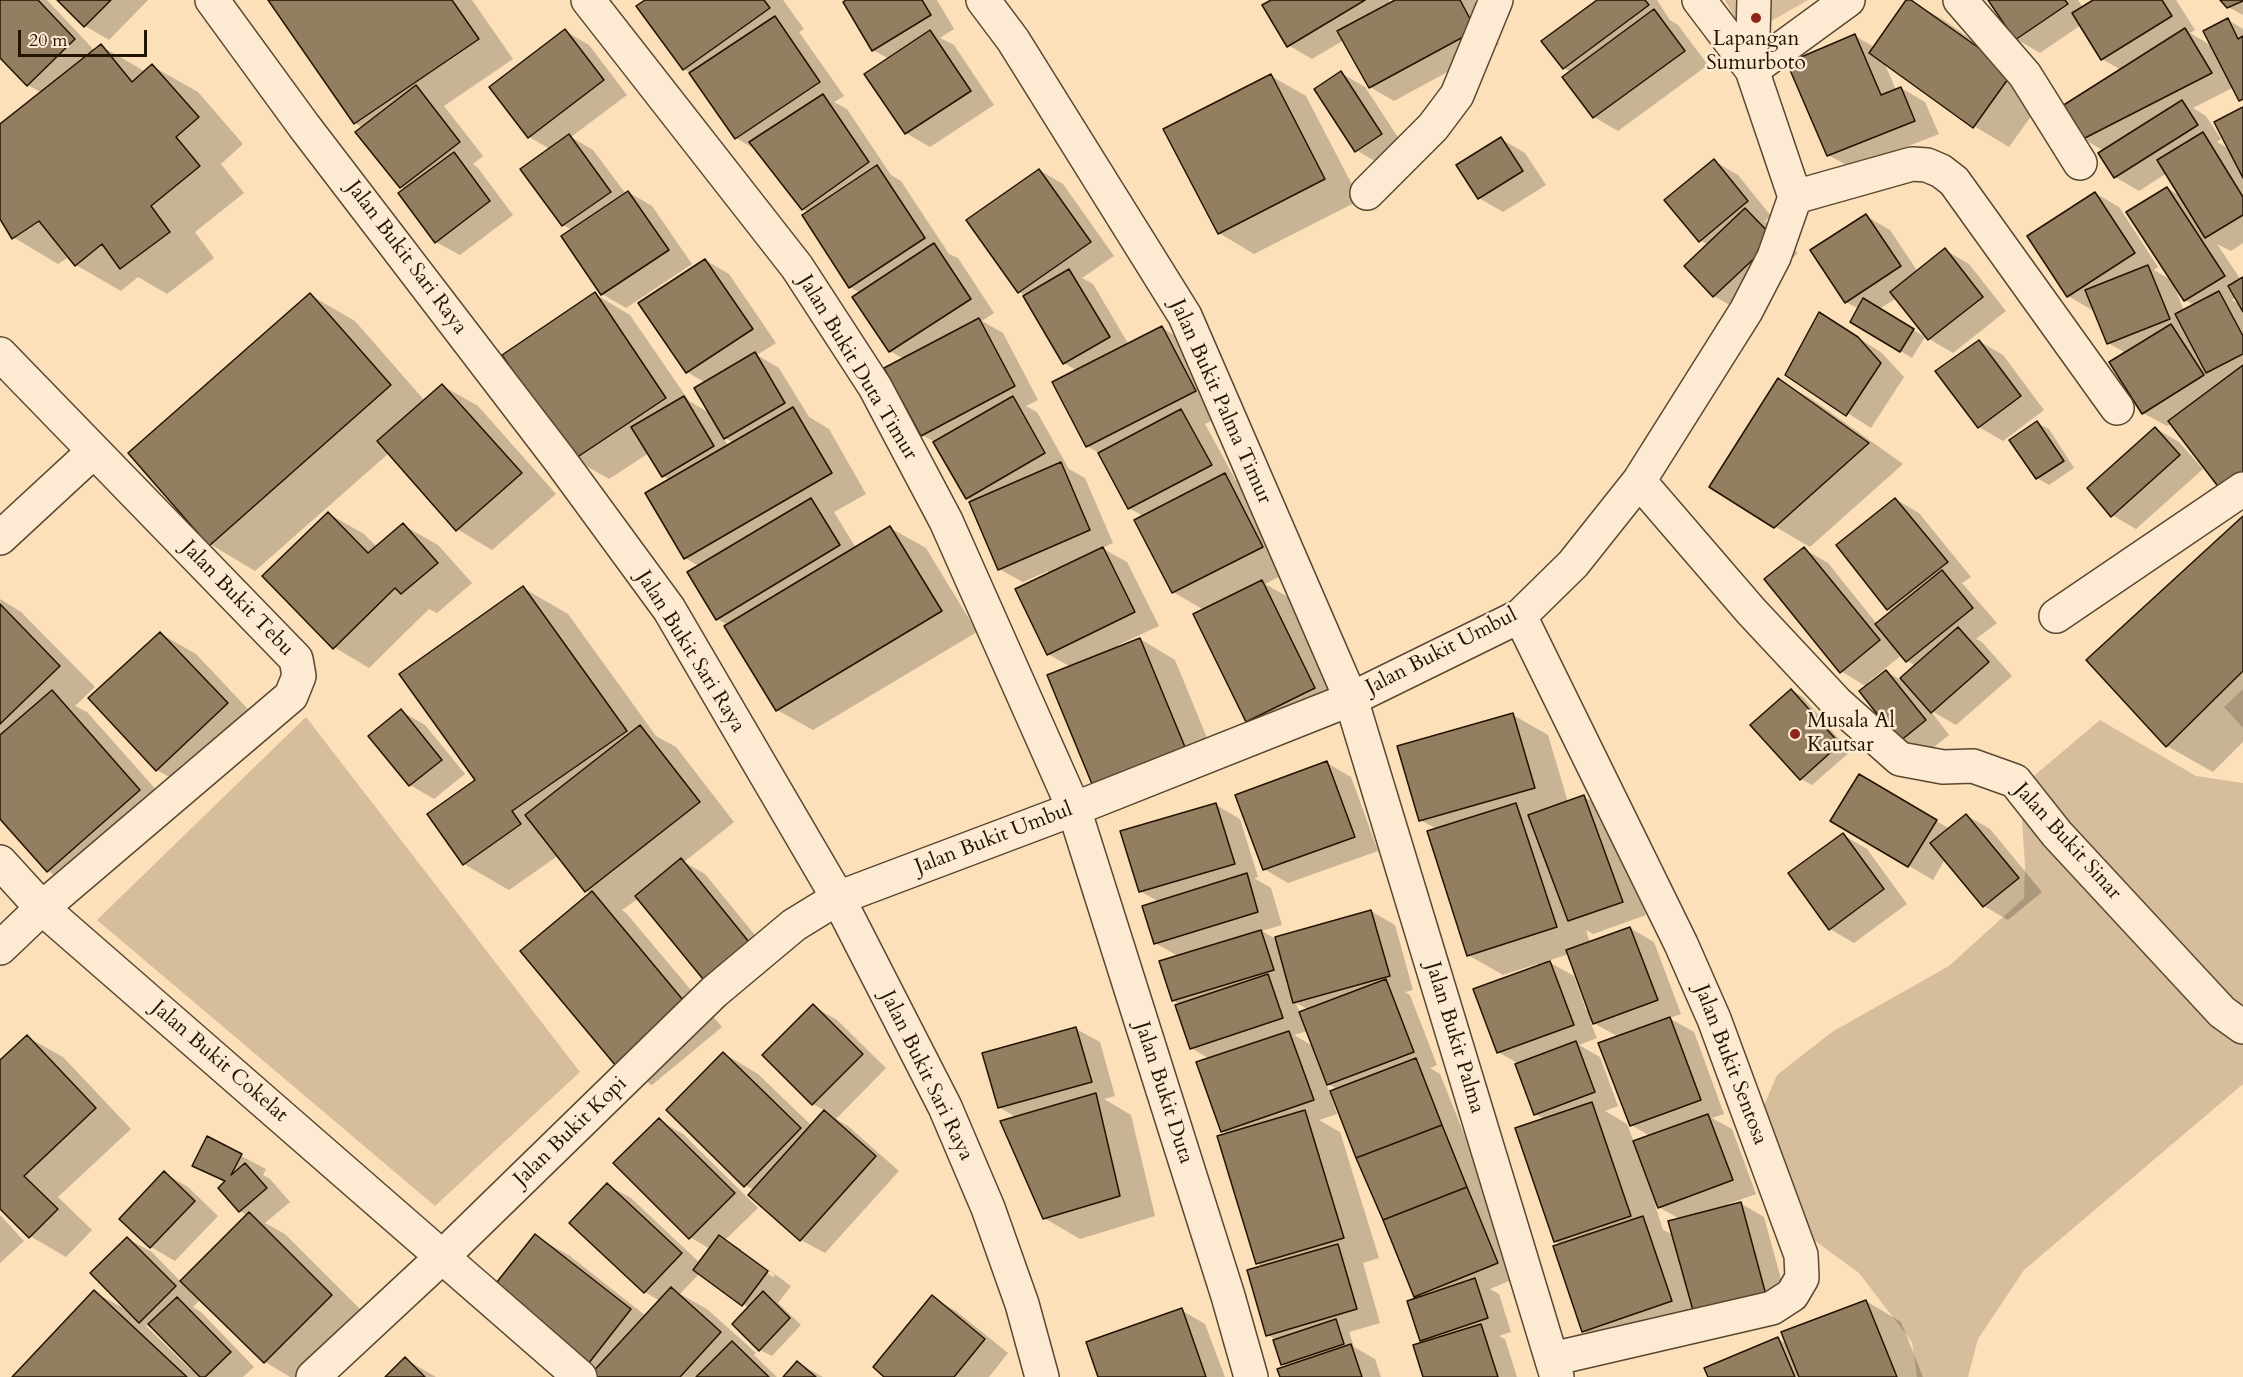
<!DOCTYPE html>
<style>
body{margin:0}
#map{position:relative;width:2243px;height:1377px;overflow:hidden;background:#fbe0ba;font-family:Cardo,serif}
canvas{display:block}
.scale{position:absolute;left:18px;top:30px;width:129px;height:27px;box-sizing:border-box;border:3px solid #231402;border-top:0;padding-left:8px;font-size:18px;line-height:21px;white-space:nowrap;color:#231402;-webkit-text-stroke:4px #fcebd2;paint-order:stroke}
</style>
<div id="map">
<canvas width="2243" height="1377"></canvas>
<div class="scale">20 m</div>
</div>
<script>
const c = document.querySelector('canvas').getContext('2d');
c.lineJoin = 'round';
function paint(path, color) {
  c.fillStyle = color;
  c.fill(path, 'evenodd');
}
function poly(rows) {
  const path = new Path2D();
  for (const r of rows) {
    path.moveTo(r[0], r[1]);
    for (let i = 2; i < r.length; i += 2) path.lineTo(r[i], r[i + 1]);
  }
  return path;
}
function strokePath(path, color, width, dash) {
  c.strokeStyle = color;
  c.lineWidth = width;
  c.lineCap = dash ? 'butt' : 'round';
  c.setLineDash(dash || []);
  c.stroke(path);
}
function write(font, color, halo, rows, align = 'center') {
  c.font = font + ' Cardo,serif';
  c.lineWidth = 5;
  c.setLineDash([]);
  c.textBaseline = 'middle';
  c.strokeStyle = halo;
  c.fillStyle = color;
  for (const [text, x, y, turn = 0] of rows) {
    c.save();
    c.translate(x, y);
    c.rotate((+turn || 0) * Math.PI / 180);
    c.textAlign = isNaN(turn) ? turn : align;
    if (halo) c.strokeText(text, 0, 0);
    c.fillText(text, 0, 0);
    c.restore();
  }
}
paint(poly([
 [1725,0,1808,0,1745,36],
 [2243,689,2243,728,2224,707],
 [306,717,580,1072,435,1206,97,920],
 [2100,720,2196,776,2243,783,2243,1084,2024,1270,1978,1339,1968,1377,1917,1377,1912,1342,1859,1273,1803,1232,1760,1115,1777,1075,1832,1032,1949,966,2024,898,2025,865,2022,821,2035,775]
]), '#d6bd9b');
paint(poly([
 [0,0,47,0,95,51,101,46,146,72,152,66,198,92,243,144,221,164,244,193,195,232,214,258,167,294,138,277,121,291,76,265,69,257,58,264,13,237,0,217,0,126,42,93,28,85,0,56],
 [59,0,148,0,109,40,85,26],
 [269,0,472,0,513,59,444,106,483,156,473,164,478,168,513,215,460,255,436,242,405,190,401,187,363,128,355,123],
 [648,0,783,0,804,29,799,32,844,96,834,102,847,109,891,175,901,181,949,254,958,258,994,313,982,321,1003,333,1038,400,1026,406,1037,412,1069,469,1085,478,1113,543,1102,548,1127,562,1159,626,1118,645,1119,647,1140,639,1175,660,1219,767,1128,804,1093,783,1071,667,1048,654,1048,571,1023,582,999,569,973,502,967,498,935,442,922,435,904,359,890,351,860,293,850,287,808,212,803,209,758,151,736,138,692,74,684,69],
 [849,0,937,0,954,29,940,38,954,45,994,105,930,147,906,133,889,59,873,50],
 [1274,0,1389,0,1391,4,1398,0,1475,0,1499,44,1394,101,1370,87,1344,40,1312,59,1288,45],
 [1599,0,1657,0,1670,20,1678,25,1708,65,1618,131,1594,117,1571,72,1564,68],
 [1908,0,1944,20,2047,94,2009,147,1974,126,1884,62,1896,90,1901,88,1925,102,1939,134,1852,168,1828,155,1855,36,1874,47],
 [1990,0,2078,0,2083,8,2096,0,2176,0,2195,30,2190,33,2212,46,2228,20,2243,29,2243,101,2240,100,2234,87,2193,108,2206,116,2221,139,2217,142,2229,149,2243,109,2243,243,2231,251,2217,244,2241,280,2243,279,2243,500,2172,423,2167,426,2143,413,2126,353,2108,343,2094,309,2092,310,2068,296,2095,193,2119,207,2158,267,2154,270,2173,281,2167,188,2182,197,2167,173,2139,191,2115,177,2104,151,2082,138,2121,70,2102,59,2081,25,2040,53,2016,39],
 [2175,284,2185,300,2194,305,2184,311,2174,285],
 [2236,297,2240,305,2232,300],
 [2222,0,2243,0,2243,15,2228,7],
 [565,31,589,45,627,95,571,137,593,150,626,194,628,192,652,206,692,264,626,308,602,294,563,236,572,230,563,225,522,169,550,149,529,137,491,88],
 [1341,73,1365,87,1405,148,1380,164,1356,150],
 [1271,76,1306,96,1360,200,1254,254,1219,233],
 [1501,139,1525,153,1546,185,1503,212,1479,198],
 [1714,161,1738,175,1771,216,1765,221,1798,253,1738,310,1714,296,1708,245,1700,240],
 [1039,170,1063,184,1114,256,1082,278,1093,284,1129,345,1162,328,1197,348,1230,412,1205,424,1235,479,1234,479,1261,495,1298,567,1265,584,1297,602,1350,708,1282,741,1247,721,1204,610,1173,592,1143,516,1129,508,1099,453,1087,446,1077,371,1064,363,1026,296,1019,292],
 [1866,216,1890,230,1918,272,1945,250,1969,264,2006,311,1953,353,1929,339,1897,298,1879,309,1925,337,1912,358,1852,321,1859,309,1846,302],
 [705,260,729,274,776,343,757,355,779,368,809,417,829,429,866,494,834,512,856,548,890,528,926,548,977,632,813,730,777,710,728,625,717,619,699,566,685,558,670,480,663,476,649,453,609,479,574,459,595,294,630,315,689,401,711,414,706,383,687,372],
 [723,437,734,443,728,446],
 [310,295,355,321,425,401,443,386,478,406,556,494,492,550,457,529,389,453,255,571,210,544],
 [1843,328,1882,353,1904,377,1871,428,1787,374],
 [1979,341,2003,355,2044,410,2003,441,1979,427,1937,371],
 [1778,380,1813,400,1903,464,1810,547,1774,526],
 [2037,423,2049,429,2074,468,2049,485,2037,478],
 [2155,428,2179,442,2203,469,2136,529,2112,515],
 [1895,499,1919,513,1971,577,1962,583,1997,623,1976,639,1982,642,2012,676,1956,725,1930,710,1949,735,1924,755,1900,741,1867,687,1841,671,1804,549,1828,563,1877,624,1892,612,1888,609],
 [1902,655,1907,661,1916,666,1906,683,1887,672,1870,684,1868,682],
 [329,514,364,534,377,547,403,525,438,545,472,583,437,613,429,609,369,668,334,647],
 [2243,518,2243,742,2213,772,2167,746,2089,660],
 [523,588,568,614,656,736,676,747,734,822,684,862,705,874,772,956,728,992,704,978,639,898,622,910,627,914,722,1027,652,1085,617,1064,592,894,586,890,559,855,509,890,464,864,478,781],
 [0,599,21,612,95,687,75,706,87,712,175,811,83,891,48,871,0,817],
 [161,634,196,654,262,724,192,790,157,770],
 [1791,690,1803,697,1850,752,1812,785,1801,779],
 [401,711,425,725,465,774,434,799,410,785],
 [1513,715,1548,735,1568,802,1584,797,1608,811,1646,915,1593,934,1586,930,1590,943,1630,928,1654,942,1681,1014,1669,1018,1694,1032,1724,1114,1712,1118,1732,1129,1756,1194,1728,1204,1729,1206,1740,1203,1764,1217,1789,1308,1619,1351,1583,1331,1561,1245,1555,1241,1545,1119,1535,1114,1519,1064,1498,1052,1538,967,1537,964,1503,975,1468,955,1437,829,1420,820],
 [1569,954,1589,1009,1586,1010,1574,976,1547,961],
 [1590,1021,1619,1037,1631,1125,1650,1136,1634,1142,1627,1124,1605,1111,1618,1106,1600,1057,1579,1045,1597,1038],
 [1655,1205,1680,1219,1674,1235,1663,1230],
 [1327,763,1351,777,1378,851,1288,883,1264,869],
 [1860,776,1950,829,1966,815,1990,829,2042,892,2008,920,1984,906,1945,859,1933,880,1832,821],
 [1216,805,1240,819,1258,877,1254,878,1271,888,1282,925,1262,931,1277,940,1371,911,1395,925,1413,990,1405,992,1410,995,1437,1065,1430,1068,1440,1074,1521,1276,1490,1289,1499,1294,1511,1332,1499,1336,1505,1339,1517,1377,1424,1377,1422,1343,1408,1302,1420,1298,1415,1296,1333,1095,1331,1096,1337,1114,1319,1120,1340,1132,1379,1258,1363,1263,1380,1323,1349,1332,1354,1347,1375,1359,1381,1377,1282,1377,1288,1367,1283,1364,1277,1340,1268,1335,1263,1267,1257,1263,1228,1134,1222,1131,1210,1059,1191,1048,1181,1005,1173,1000,1178,956,1155,943,1159,902,1140,891],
 [1296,1003,1309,1010,1300,1013],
 [1308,1031,1313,1046,1294,1035],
 [1326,1083,1339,1090,1330,1093],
 [1843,835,1867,849,1907,904,1854,943,1830,929],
 [813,1006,837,1020,886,1068,836,1119,848,1126,899,1171,825,1253,801,1240,754,1190,745,1185,723,1053,758,1074,812,1126,825,1111,813,1104,764,1055],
 [1076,1029,1100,1042,1115,1096,1104,1099,1131,1115,1155,1216,1080,1239,1044,1218,1017,1118,999,1107],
 [27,1037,63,1057,131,1129,58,1197,92,1230,66,1257,30,1236,0,1207,0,1062],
 [659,1120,683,1134,758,1208,725,1240,741,1249,741,1253,773,1277,775,1275,742,1250,791,1286,778,1303,801,1325,772,1356,760,1350,749,1308,700,1273,680,1294,707,1309,756,1353,754,1355,777,1377,573,1377,535,1236,570,1256,646,1316,660,1301,645,1292,607,1185,631,1198,700,1263,710,1249,690,1237],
 [207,1138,266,1169,263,1175,270,1179,290,1202,265,1223,285,1234,367,1316,305,1377,290,1377,265,1362,201,1299,193,1307,201,1312,254,1367,243,1377,14,1377,94,1292,129,1311,128,1239,152,1252,181,1282,248,1216,240,1211,226,1183,194,1165],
 [144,1324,158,1332,193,1368,191,1370],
 [164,1173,188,1187,218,1216,175,1261,151,1247,121,1219],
 [0,1215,24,1241,0,1263],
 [932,1297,956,1311,1008,1353,989,1377,887,1377],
 [1866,1301,1901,1322,1923,1377,1709,1377,1778,1339,1787,1344],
 [1181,1310,1205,1324,1225,1377,1100,1377],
 [405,1359,436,1377,387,1377],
 [798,1363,823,1377,785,1377]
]), '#0003');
const building = poly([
 [0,0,38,0,75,39,27,86,0,58,0,0],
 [57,0,111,0,84,27,57,0],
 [268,0,452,0,479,39,354,124,268,0],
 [645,0,764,0,770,8,683,70,636,6,645,0],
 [846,0,922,0,931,15,872,51,843,2,846,0],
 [1271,0,1365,0,1287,47,1262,5,1271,0],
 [1395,0,1460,0,1476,30,1369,88,1337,31,1395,0],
 [1597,0,1645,0,1649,5,1563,69,1541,41,1597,0],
 [1906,0,1911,0,2013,72,1973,128,1869,53,1906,0],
 [1988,0,2065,0,2068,4,2015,40,1988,0],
 [2093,0,2162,0,2172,16,2101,60,2072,13,2093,0],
 [2220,0,2243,0,2243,1,2227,8,2220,0],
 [1654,9,1685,51,1593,118,1562,77,1654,9],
 [775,16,820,82,735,139,689,73,775,16],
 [2228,18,2238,39,2243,36,2243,99,2239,101,2203,31,2228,18],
 [2185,28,2212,73,2081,140,2059,108,2185,28],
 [565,29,604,80,528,138,489,87,565,29],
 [930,30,971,91,905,134,864,74,930,30],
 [1855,34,1881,95,1901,87,1915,121,1827,156,1787,63,1855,34],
 [101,44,132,82,152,64,199,117,176,137,200,166,151,206,170,232,120,269,102,244,75,266,39,221,12,239,0,219,0,124,101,44],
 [1341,71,1382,134,1355,152,1314,89,1341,71],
 [1271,74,1325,179,1218,234,1163,129,1271,74],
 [416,85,460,142,400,188,355,132,416,85],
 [823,94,869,162,802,210,749,142,823,94],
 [2182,100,2198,125,2114,178,2098,153,2182,100],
 [2243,107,2243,178,2214,122,2243,107],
 [2203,132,2243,197,2243,215,2205,238,2157,160,2203,132],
 [569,134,611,192,562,226,520,169,569,134],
 [1501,137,1523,171,1478,199,1456,165,1501,137],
 [454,152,490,201,435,243,398,193,454,152],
 [1714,159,1748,201,1699,242,1664,200,1714,159],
 [877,165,925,238,849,288,802,215,877,165],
 [1039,169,1091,242,1018,293,966,220,1039,169],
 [2167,187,2225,276,2184,301,2126,212,2167,187],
 [628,191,669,250,601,295,561,236,628,191],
 [2095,192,2135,253,2067,297,2027,236,2095,192],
 [1745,208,1775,239,1713,297,1684,266,1745,208],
 [1866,214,1901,266,1845,303,1810,250,1866,214],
 [934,243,971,299,889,352,852,297,934,243],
 [1945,248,1983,297,1928,340,1890,292,1945,248],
 [705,259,753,329,686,373,638,303,705,259],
 [2148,265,2170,319,2107,344,2085,290,2148,265],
 [1069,269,1110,337,1063,364,1023,296,1069,269],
 [2243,277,2243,312,2228,286,2243,277],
 [2219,291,2243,336,2243,354,2206,373,2175,314,2219,291],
 [595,292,666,398,573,460,502,355,595,292],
 [310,293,391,385,209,546,128,453,310,293],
 [1863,298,1914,329,1900,352,1850,322,1863,298],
 [1819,312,1858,337,1881,363,1846,416,1785,375,1819,312],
 [979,318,1015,386,921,436,884,368,979,318],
 [2171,324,2204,375,2142,414,2109,362,2171,324],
 [1162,326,1196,391,1086,447,1052,382,1162,326],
 [1979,340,2021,396,1978,428,1935,371,1979,340],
 [755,352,785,403,724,439,694,388,755,352],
 [2243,365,2243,472,2220,489,2168,421,2243,365],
 [1778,378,1869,443,1774,528,1709,487,1778,378],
 [442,384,522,473,456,531,377,441,442,384],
 [684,396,714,446,662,477,631,427,684,396],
 [1013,396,1045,453,966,499,933,442,1013,396],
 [793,407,832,473,684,559,645,493,793,407],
 [1181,409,1212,465,1128,509,1098,453,1181,409],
 [2037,421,2064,461,2036,479,2009,440,2037,421],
 [2155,427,2180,455,2111,517,2087,488,2155,427],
 [1061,462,1090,530,998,570,969,502,1061,462],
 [1225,473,1263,547,1172,593,1134,520,1225,473],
 [811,498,840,545,716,620,687,572,811,498],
 [1895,498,1948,562,1887,610,1836,545,1895,498],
 [328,512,368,553,403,523,438,563,401,594,395,588,333,649,262,576,328,512],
 [2243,516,2243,671,2166,747,2086,660,2243,516],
 [890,526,942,611,776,711,724,626,890,526],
 [1103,547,1135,612,1047,655,1015,589,1103,547],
 [1804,547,1880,640,1840,673,1764,579,1804,547],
 [1942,570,1973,608,1906,662,1875,624,1942,570],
 [1262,580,1315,688,1246,722,1193,614,1262,580],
 [523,586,627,731,512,811,521,824,463,865,427,814,475,780,399,674,523,586],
 [0,604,60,666,0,724,0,604],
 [1958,627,1989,662,1931,713,1900,678,1958,627],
 [160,632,228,703,156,771,88,698,160,632],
 [1140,638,1185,747,1092,784,1047,675,1140,638],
 [1886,670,1926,720,1899,742,1859,691,1886,670],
 [1791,689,1840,744,1800,780,1750,725,1791,689],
 [52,690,140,790,47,872,0,819,0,735,52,690],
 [401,709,442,760,409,786,368,736,401,709],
 [1513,713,1535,788,1419,821,1397,746,1513,713],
 [640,725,700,802,585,892,525,815,640,725],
 [1327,761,1355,837,1263,870,1235,795,1327,761],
 [1859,774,1937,820,1908,867,1830,821,1859,774],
 [1584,795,1623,902,1568,921,1528,815,1584,795],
 [1216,803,1235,864,1139,892,1120,831,1216,803],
 [1516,803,1557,927,1467,956,1427,831,1516,803],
 [1966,814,2019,878,1983,907,1930,843,1966,814],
 [1843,833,1884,889,1829,930,1788,873,1843,833],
 [681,858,749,942,703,979,635,896,681,858],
 [1247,873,1258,912,1154,944,1142,906,1247,873],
 [592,891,688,1006,616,1066,520,951,592,891],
 [1371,910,1390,976,1293,1003,1275,937,1371,910],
 [1630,927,1658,1000,1593,1024,1566,950,1630,927],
 [1261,930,1274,970,1172,1001,1159,961,1261,930],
 [1550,961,1574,1025,1497,1053,1473,989,1550,961],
 [1268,974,1283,1018,1190,1049,1175,1005,1268,974],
 [1386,979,1414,1052,1327,1085,1299,1012,1386,979],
 [813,1004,863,1054,812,1105,762,1055,813,1004],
 [1670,1017,1701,1100,1630,1126,1598,1043,1670,1017],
 [1076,1027,1092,1082,998,1108,982,1053,1076,1027],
 [1289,1031,1314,1100,1221,1132,1196,1062,1289,1031],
 [27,1035,96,1108,24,1176,58,1209,29,1238,0,1209,0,1060,27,1035],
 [1576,1041,1595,1092,1534,1115,1515,1064,1576,1041],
 [723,1052,801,1128,744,1187,666,1110,723,1052],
 [1416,1058,1442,1125,1356,1158,1330,1091,1416,1058],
 [1096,1093,1120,1196,1043,1219,1000,1121,1096,1093],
 [1592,1102,1631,1216,1554,1242,1515,1128,1592,1102],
 [824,1110,876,1156,800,1241,748,1195,824,1110],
 [1305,1110,1344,1238,1256,1264,1217,1136,1305,1110],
 [1708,1114,1733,1180,1658,1208,1633,1141,1708,1114],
 [659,1118,735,1193,689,1239,613,1163,659,1118],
 [1442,1125,1467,1187,1383,1220,1356,1158,1442,1125],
 [207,1136,242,1154,231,1175,245,1163,267,1188,239,1212,218,1188,225,1181,192,1166,207,1136],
 [164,1171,195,1201,150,1248,119,1219,164,1171],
 [607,1183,682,1253,644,1293,569,1223,607,1183],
 [1467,1187,1498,1263,1414,1297,1383,1220,1467,1187],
 [1741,1202,1766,1295,1694,1314,1668,1221,1741,1202],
 [249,1212,332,1295,264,1363,180,1281,249,1212],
 [1643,1216,1672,1301,1582,1332,1553,1246,1643,1216],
 [535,1234,631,1309,578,1377,478,1306,535,1234],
 [719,1235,768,1271,742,1306,693,1270,719,1235],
 [127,1237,176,1286,139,1323,90,1273,127,1237],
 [1338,1244,1357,1309,1266,1336,1247,1270,1338,1244],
 [1475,1278,1488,1318,1420,1341,1407,1301,1475,1278],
 [671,1287,721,1332,680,1377,588,1377,671,1287],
 [94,1290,187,1377,12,1377,94,1290],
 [763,1291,790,1318,759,1351,732,1324,763,1291],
 [932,1295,985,1339,954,1377,884,1377,873,1367,932,1295],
 [177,1297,231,1352,205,1377,200,1377,148,1324,177,1297],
 [1866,1300,1897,1377,1799,1377,1781,1332,1866,1300],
 [1182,1308,1206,1377,1098,1377,1086,1342,1182,1308],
 [1336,1319,1344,1344,1281,1365,1273,1340,1336,1319],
 [1481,1324,1498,1377,1423,1377,1413,1345,1481,1324],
 [1778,1337,1795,1377,1708,1377,1704,1368,1778,1337],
 [732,1341,769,1377,696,1377,732,1341],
 [1351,1344,1362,1377,1280,1377,1277,1369,1351,1344],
 [405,1357,425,1377,385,1377,405,1357],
 [797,1361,816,1377,783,1377,797,1361]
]);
paint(building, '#937e62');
strokePath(building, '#231402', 1.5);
const minor = poly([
 [212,0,304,126,559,459,669,609,838,898,945,1107,988,1208,1022,1304,1042,1377],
 [588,0,797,267,875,387,946,521,1074,809,1228,1296,1251,1377],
 [983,0,1013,40,1185,316,1351,699,1557,1377],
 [1699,0,1752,70],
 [1960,0,2025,75,2080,163],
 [1752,70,1754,0],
 [1367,193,1433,127,1457,95,1496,0],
 [1795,197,1912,164,1927,165,1941,171,1954,181,2117,408],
 [0,354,296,659,299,676,291,696,42,908,0,948],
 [1639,481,1751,611,1837,703,1900,759,1943,767,1973,766,2015,781,2057,834,2222,1012,2243,1027],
 [0,538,93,452],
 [1520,616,1681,944,1714,1019,1801,1255,1802,1278,1792,1295,1772,1308,1552,1359],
 [2056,616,2243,489],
 [0,862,42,908,580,1377],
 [313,1377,442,1257,714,992,794,925,838,898,1074,809,1351,699,1520,616,1573,564,1639,481,1746,311,1774,257,1795,197,1752,70,1848,0]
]);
strokePath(minor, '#594730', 36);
strokePath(minor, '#fcebd2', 33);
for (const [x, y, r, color] of [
 [1756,18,6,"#8f2418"],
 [1795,734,6,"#8f2418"]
]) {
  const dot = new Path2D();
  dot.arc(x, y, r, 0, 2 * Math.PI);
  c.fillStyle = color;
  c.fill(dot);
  strokePath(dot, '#fcebd2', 2);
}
write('21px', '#231402', '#fcebd2', [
 ["Lapangan",1756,40],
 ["Sumurboto",1756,64],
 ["Musala Al",1807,722,"left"],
 ["Kautsar",1807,746,"left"]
]);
write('21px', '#231402', '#fcebd2', [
 ["Jalan Bukit Sari Raya",406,258,53],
 ["Jalan Bukit Duta Timur",857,368,59],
 ["Jalan Bukit Palma Timur",1220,402,66],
 ["Jalan Bukit Tebu",237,599,46],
 ["Jalan Bukit Sari Raya",690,652,58],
 ["Jalan Bukit Umbul",1442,652,-27],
 ["Jalan Bukit Umbul",994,839,-21],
 ["Jalan Bukit Sinar",2067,842,48],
 ["Jalan Bukit Palma",1454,1038,73],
 ["Jalan Bukit Cokelat",219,1062,41],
 ["Jalan Bukit Sentosa",1730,1065,69],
 ["Jalan Bukit Sari Raya",926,1076,64],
 ["Jalan Bukit Duta",1163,1093,72],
 ["Jalan Bukit Kopi",571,1132,-44]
]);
</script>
